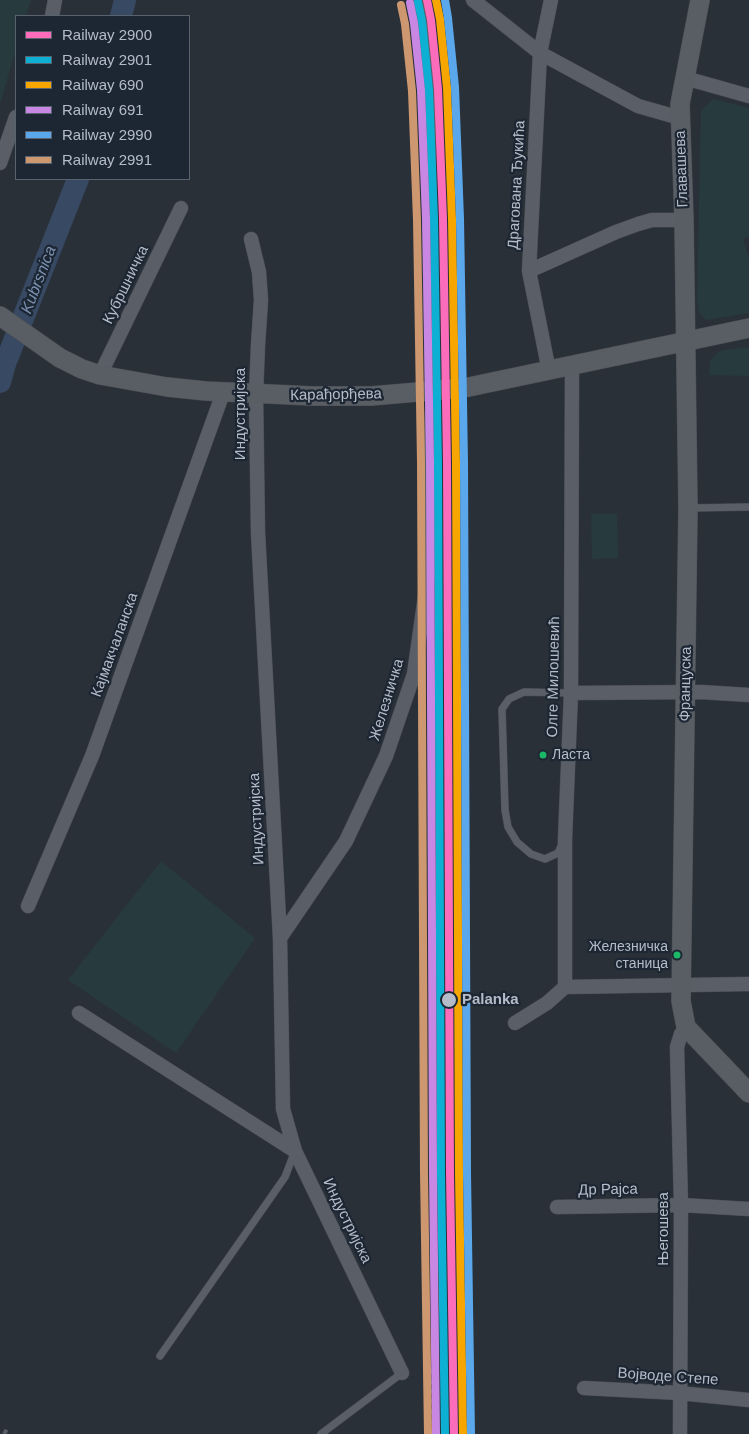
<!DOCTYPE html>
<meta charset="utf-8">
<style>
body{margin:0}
#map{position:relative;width:749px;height:1434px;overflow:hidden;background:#2a3038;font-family:Arial,sans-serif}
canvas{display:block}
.legend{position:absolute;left:15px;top:15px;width:175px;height:165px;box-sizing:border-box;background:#1d2633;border:1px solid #59626f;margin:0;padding:6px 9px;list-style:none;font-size:15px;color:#b4bcc9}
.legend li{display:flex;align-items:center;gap:10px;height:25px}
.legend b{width:25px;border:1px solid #59626f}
</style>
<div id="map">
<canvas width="749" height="1434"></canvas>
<ul class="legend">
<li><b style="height:6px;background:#fb6dba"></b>Railway 2900</li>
<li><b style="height:6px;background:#0dafd3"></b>Railway 2901</li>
<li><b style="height:6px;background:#f7a600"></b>Railway 690</li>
<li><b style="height:6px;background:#c787e3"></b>Railway 691</li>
<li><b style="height:6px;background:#5aa8eb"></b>Railway 2990</li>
<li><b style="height:6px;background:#cd976f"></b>Railway 2991</li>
</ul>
</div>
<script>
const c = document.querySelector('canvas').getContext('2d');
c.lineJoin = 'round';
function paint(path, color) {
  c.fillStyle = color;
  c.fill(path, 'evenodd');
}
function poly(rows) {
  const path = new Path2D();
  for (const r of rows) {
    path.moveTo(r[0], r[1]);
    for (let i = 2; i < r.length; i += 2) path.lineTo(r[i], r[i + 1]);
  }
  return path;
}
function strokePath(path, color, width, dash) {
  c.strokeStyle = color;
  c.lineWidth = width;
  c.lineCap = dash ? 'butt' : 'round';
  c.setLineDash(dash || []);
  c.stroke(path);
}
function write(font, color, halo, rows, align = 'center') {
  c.font = font + ' Arial,sans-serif';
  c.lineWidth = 4.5;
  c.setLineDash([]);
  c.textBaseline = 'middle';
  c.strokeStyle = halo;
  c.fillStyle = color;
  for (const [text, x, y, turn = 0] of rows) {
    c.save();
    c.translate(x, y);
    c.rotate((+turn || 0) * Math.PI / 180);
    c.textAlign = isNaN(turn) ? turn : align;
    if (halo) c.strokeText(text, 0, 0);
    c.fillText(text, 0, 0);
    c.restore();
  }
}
paint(poly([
 [0,0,31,0,26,16,16,16,16,49,0,104],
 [713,99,749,108,749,237,743,238,749,259,749,313,706,320,699,312,697,300,701,111],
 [749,347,749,376,709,375,710,361,717,353,723,350],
 [591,514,617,514,618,558,592,559],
 [161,861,255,938,176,1053,68,980]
]), '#273a3e');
strokePath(poly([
 [121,16,125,0],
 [0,382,5,364,78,179]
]), '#384963', 22);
const lane = poly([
 [689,508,749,507],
 [562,844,558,853,545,859,531,854,517,842,508,827,505,810,502,709,509,699,524,692,571,693],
 [160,1356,285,1177,295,1151],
 [321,1434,402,1373]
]);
const street = poly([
 [416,0,421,27,428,94,432,392],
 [473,0,540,53,638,106,680,118],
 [52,16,55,0],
 [685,78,749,96],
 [0,163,16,117],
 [251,239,259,272,261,300,258,345,256,395,258,533,280,938,283,1109,295,1151,402,1373],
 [529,271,616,232,638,224,652,220,684,220],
 [549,371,529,271,540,53,551,0],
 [100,375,181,208],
 [571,693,701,692,749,695],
 [28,906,92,756,223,393],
 [280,938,346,841,386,756,414,674,428,575,432,412],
 [565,987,749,984],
 [79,1013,295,1151],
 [515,1023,547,1003,565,987,565,839,571,693,572,366],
 [557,1207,681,1205,749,1209],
 [584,1388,679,1393,749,1400],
 [680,1434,681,1205,677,1047,681,1034,686,1027]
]);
const secondary = poly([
 [700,0,680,104,684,220,688,508,681,1001,686,1027,749,1093],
 [0,316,60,358,82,369,100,375,167,387,206,391,312,396,371,396,464,388,749,328]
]);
strokePath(lane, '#484c53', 8);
strokePath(street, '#484c53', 15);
strokePath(secondary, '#484c53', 20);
strokePath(lane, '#5a5e66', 7);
strokePath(street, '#5a5e66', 14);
strokePath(secondary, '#595d64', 19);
strokePath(poly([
 [4,1434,7,1429],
 [429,1434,435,1338]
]), '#595d64', 4, [5, 5]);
strokePath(poly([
 [427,0,431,20,438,89,443,219,447,463,450,1173,454,1434]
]), '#fb6dba', 8);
strokePath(poly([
 [418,2,422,21,429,90,434,219,438,463,441,1173,445,1434]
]), '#0dafd3', 8);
strokePath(poly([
 [436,0,440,19,447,88,452,219,456,463,459,1173,463,1434]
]), '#f7a600', 8);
strokePath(poly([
 [410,3,414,23,421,90,426,219,430,463,433,1173,436,1434]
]), '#c787e3', 8);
strokePath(poly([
 [445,0,448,18,455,87,460,219,464,463,467,1173,471,1434]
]), '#5aa8eb', 8);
strokePath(poly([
 [401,5,405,24,412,91,417,220,421,463,424,1173,428,1434]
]), '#cd976f', 8);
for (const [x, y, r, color] of [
 [543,755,4.5,"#1ab867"],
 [677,955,4.5,"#1ab867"],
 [449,1000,8,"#b4bcc9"]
]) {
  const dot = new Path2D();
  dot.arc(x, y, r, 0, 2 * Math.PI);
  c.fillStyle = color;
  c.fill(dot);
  strokePath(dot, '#1d2633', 2);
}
write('14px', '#b4bcc9', '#1d2633', [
 ["Ласта",552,755],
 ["Железничка",668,947,"right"],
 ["станица",668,964,"right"]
], 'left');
write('15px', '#b4bcc9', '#1d2633', [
 ["Главашева",682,169,-92],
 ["Драгована Ђукића",517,185,-87],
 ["Кубршничка",126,285,-64],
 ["Карађорђева",336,395,-1],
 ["Индустријска",241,414,-90],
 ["Кајмакчаланска",115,645,-70],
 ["Олге Милошевић",554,677,-89],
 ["Француска",686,684,-89],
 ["Железничка",387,700,-73],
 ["Индустријска",257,819,-93],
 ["Др Рајса",608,1190,-1],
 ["Индустријска",347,1221,64],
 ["Његошева",664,1229,-90],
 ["Војводе Степе",668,1377,4]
]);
write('bold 15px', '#b4bcc9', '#1d2633', [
 ["Palanka",462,1000]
], 'left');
write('italic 16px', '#7c92b1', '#1d2633', [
 ["Kubrsnica",39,280,-69]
]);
</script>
